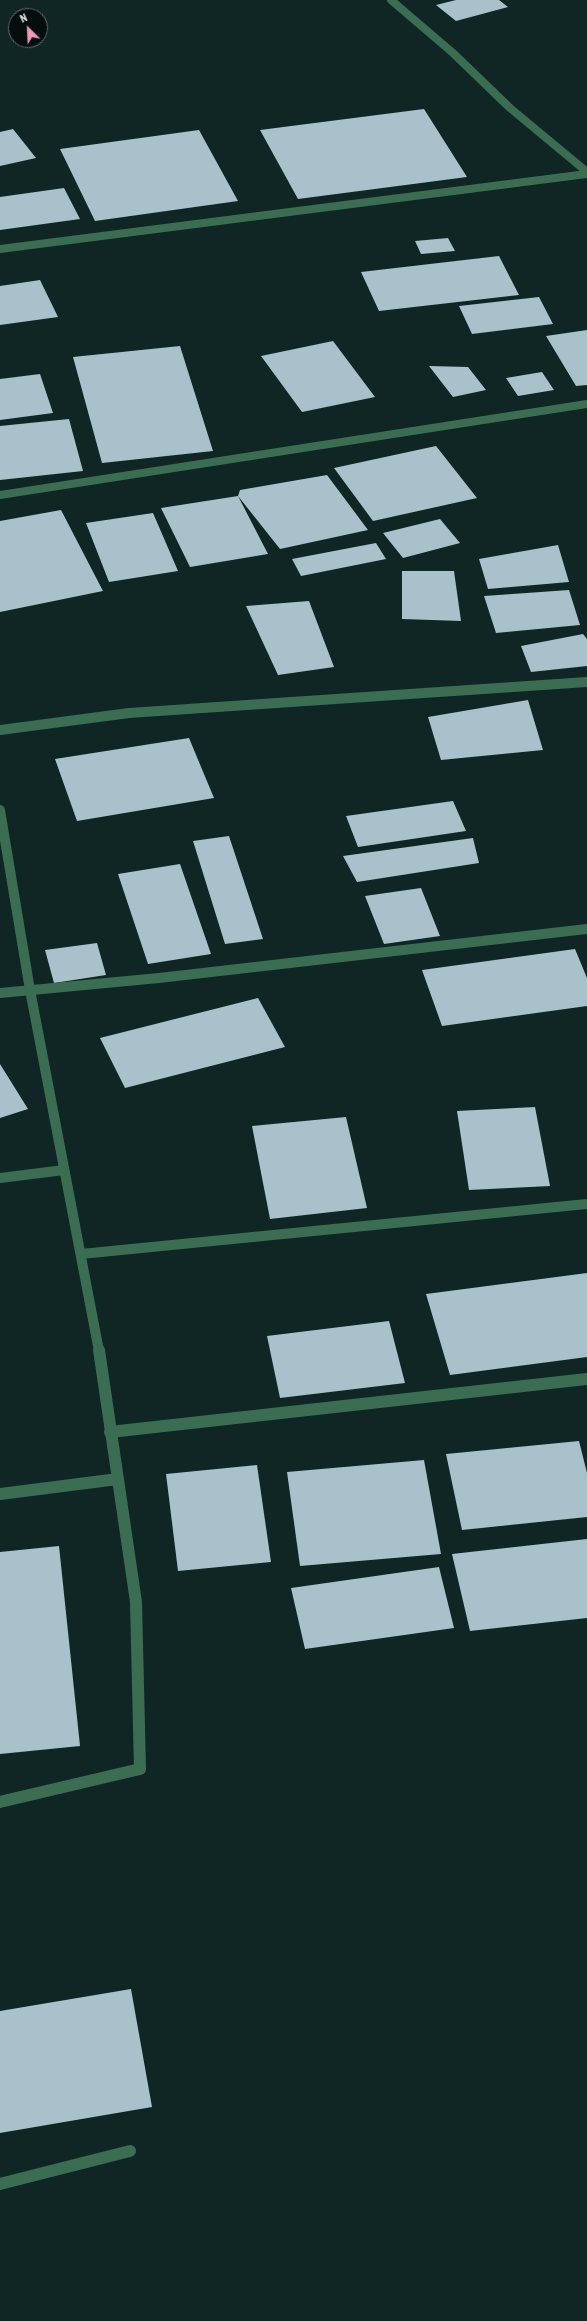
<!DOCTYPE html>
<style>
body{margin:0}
#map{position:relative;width:587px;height:2321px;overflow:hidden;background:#0f2625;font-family:"PT Sans Narrow",sans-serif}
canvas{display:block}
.north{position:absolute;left:8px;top:8px;width:40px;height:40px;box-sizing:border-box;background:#050d0d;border:1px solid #616b6b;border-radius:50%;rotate:336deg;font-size:11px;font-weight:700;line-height:16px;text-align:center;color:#eaf8f7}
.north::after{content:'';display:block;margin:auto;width:14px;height:18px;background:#f09ab7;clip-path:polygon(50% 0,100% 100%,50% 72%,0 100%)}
</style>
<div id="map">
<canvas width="587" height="2321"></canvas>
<div class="north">N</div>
</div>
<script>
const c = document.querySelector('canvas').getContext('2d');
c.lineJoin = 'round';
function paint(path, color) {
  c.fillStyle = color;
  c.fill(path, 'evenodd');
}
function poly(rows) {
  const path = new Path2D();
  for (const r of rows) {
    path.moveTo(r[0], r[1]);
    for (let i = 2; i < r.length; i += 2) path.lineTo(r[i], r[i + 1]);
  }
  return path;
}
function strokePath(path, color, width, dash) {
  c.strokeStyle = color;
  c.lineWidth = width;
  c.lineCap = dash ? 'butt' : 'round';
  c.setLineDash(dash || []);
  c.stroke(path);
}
paint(poly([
 [456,0,499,0,508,7,456,21,436,5],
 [424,109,467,177,298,199,260,130],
 [13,129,36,158,0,166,0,132],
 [199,130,238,201,95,221,60,149],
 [64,188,80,219,0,230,0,197],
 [448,238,455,251,421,254,415,241],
 [499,256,519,295,379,311,361,272],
 [40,280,58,317,0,325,0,286],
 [539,297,553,324,472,334,459,306],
 [587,330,587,385,576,386,546,336],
 [333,341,375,397,302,412,261,356],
 [180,346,213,451,102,463,73,357],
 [429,366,468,367,486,390,453,397],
 [542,372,554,390,518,396,506,378],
 [40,374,53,413,0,420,0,379],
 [69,419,83,471,0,480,0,426],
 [436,446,477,498,373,521,334,468],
 [327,475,368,530,280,549,238,496,268,554,190,567,161,508,238,496,240,490],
 [61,510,103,591,0,612,0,521],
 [153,513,178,571,109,582,86,523],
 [440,519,460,543,403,558,383,533],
 [376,543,386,559,301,576,292,559],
 [558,545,569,582,488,589,479,559],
 [402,571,454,571,461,621,402,619],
 [569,590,580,625,496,633,484,596],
 [309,601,334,667,278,675,246,606],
 [583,634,587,639,587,666,531,672,521,646],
 [528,700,543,750,441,760,428,717],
 [189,738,214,798,77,821,55,759],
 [453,801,466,831,358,847,346,816],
 [229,836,263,939,225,944,193,841],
 [473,838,479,863,357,882,343,856],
 [180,864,211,954,148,964,118,874],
 [421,888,440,936,384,944,365,896],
 [97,943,106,975,54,983,45,950],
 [575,949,587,978,587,1006,442,1026,422,970],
 [258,998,285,1047,125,1088,100,1038],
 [0,1064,28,1109,0,1118],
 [535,1107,550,1186,469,1190,457,1111],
 [346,1117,367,1208,270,1219,252,1126],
 [587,1273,587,1357,450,1375,426,1294],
 [389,1321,405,1383,280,1398,267,1336],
 [579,1441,587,1473,587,1517,462,1530,446,1454],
 [424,1460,441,1554,300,1566,287,1472],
 [257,1465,271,1562,178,1571,166,1474],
 [587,1539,587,1618,470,1631,452,1554],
 [59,1546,80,1746,0,1754,0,1552],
 [439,1567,454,1628,305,1649,291,1588],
 [131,1989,152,2107,0,2133,0,2011]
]), '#a9c1cb');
strokePath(poly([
 [391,0,453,53,510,108,587,172],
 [0,249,587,174],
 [0,495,587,404]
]), '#3b6d52', 8);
strokePath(poly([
 [0,730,129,713,587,682],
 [0,810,30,990,99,1351],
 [0,993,159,978,587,929],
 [0,1178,64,1170],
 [81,1254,587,1204]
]), '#3b6d52', 10);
strokePath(poly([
 [110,1432,587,1379],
 [0,1494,118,1479],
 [0,1802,140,1769,136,1602,99,1350],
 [0,2184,130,2151]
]), '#3b6d52', 12);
</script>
